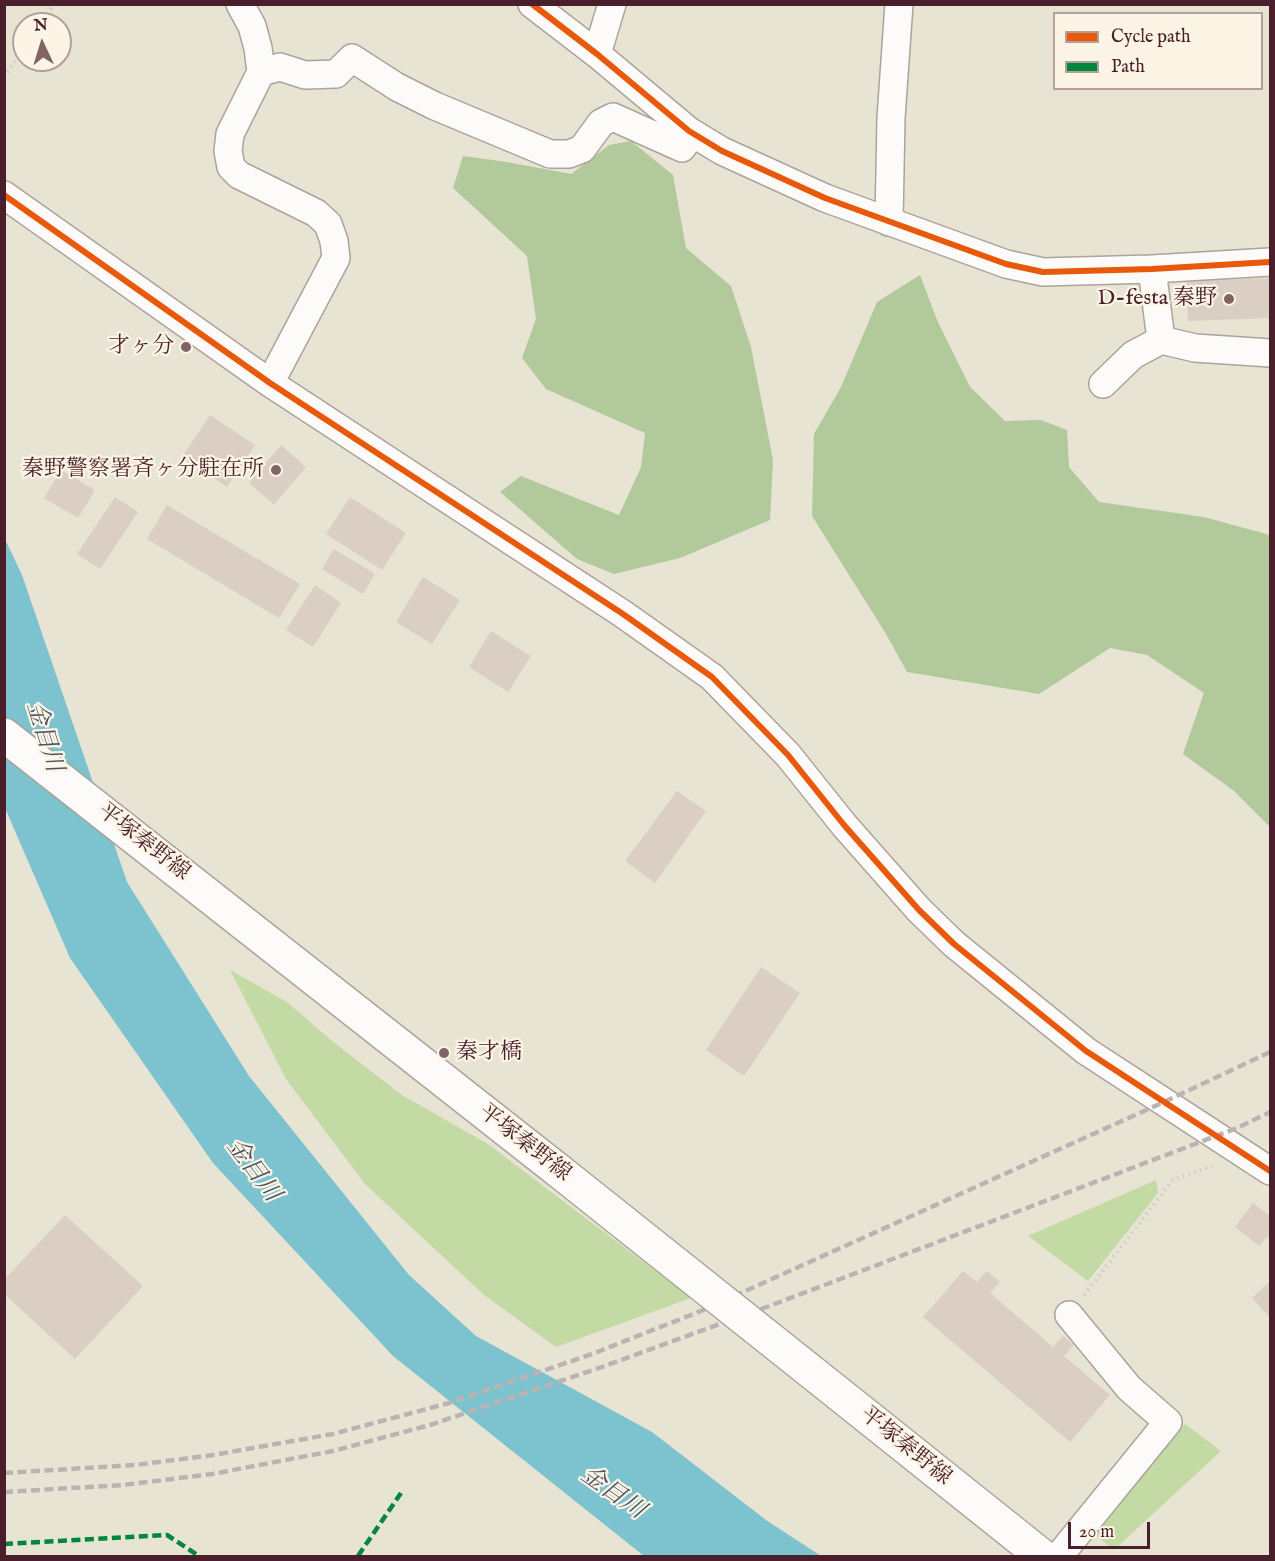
<!DOCTYPE html>
<meta charset="utf-8">
<style>
body{margin:0}
#map{position:relative;width:1275px;height:1561px;overflow:hidden;background:#e8e4d4;font-family:"IM FELL English",serif}
canvas{display:block}
.frame{position:absolute;inset:0;border:6px solid #4a1f2b;pointer-events:none}
.legend{position:absolute;left:1053px;top:12px;width:210px;height:78px;box-sizing:border-box;background:#fcf5e5;border:2px solid #b59f9b;margin:0;padding:8px 10px;list-style:none;font-size:18px;color:#4a1f2b}
.legend li{display:flex;align-items:center;gap:12px;height:30px}
.legend b{width:30px;border:2px solid #b59f9b}
.north{position:absolute;left:12px;top:12px;width:60px;height:60px;box-sizing:border-box;background:#fcf5e5;border:2px solid #b59f9b;border-radius:50%;rotate:356deg;font-size:16px;font-weight:700;line-height:24px;text-align:center;color:#4a1f2b}
.north::after{content:'';display:block;margin:auto;width:21px;height:27px;background:#816466;clip-path:polygon(50% 0,100% 100%,50% 72%,0 100%)}
.scale{position:absolute;left:1068px;top:1522px;width:82px;height:27px;box-sizing:border-box;border:3px solid #4a1f2b;border-top:0;padding-left:8px;font-size:18px;line-height:21px;white-space:nowrap;color:#4a1f2b;-webkit-text-stroke:4px #fcf5e5;paint-order:stroke}
</style>
<div id="map">
<canvas width="1275" height="1561"></canvas>
<div class="frame"></div>
<ul class="legend">
<li><b style="height:8px;background:#e8590c"></b>Cycle path</li>
<li><b style="height:8px;background:#00873e"></b>Path</li>
</ul>
<div class="north">N</div>
<div class="scale">20 m</div>
</div>
<script>
const c = document.querySelector('canvas').getContext('2d');
c.lineJoin = 'round';
function paint(path, color) {
  c.fillStyle = color;
  c.fill(path, 'evenodd');
}
function poly(rows) {
  const path = new Path2D();
  for (const r of rows) {
    path.moveTo(r[0], r[1]);
    for (let i = 2; i < r.length; i += 2) path.lineTo(r[i], r[i + 1]);
  }
  return path;
}
function strokePath(path, color, width, dash) {
  c.strokeStyle = color;
  c.lineWidth = width;
  c.lineCap = dash ? 'butt' : 'round';
  c.setLineDash(dash || []);
  c.stroke(path);
}
function write(font, color, halo, rows, align = 'center') {
  c.font = font + ' "IM FELL English","Noto Serif JP",serif';
  c.lineWidth = 4.5;
  c.setLineDash([]);
  c.textBaseline = 'middle';
  c.strokeStyle = halo;
  c.fillStyle = color;
  for (const [text, x, y, turn = 0] of rows) {
    c.save();
    c.translate(x, y);
    c.rotate((+turn || 0) * Math.PI / 180);
    c.textAlign = isNaN(turn) ? turn : align;
    if (halo) c.strokeText(text, 0, 0);
    c.fillText(text, 0, 0);
    c.restore();
  }
}
paint(poly([
 [230,970,287,1002,332,1041,402,1095,488,1144,691,1298,556,1347,484,1295,365,1184,286,1079],
 [1156,1180,1158,1193,1088,1281,1028,1236],
 [1185,1424,1221,1451,1114,1550,1093,1533]
]), '#c4daa4');
paint(poly([
 [631,141,673,175,686,248,731,286,751,347,773,460,770,520,680,558,614,574,577,559,500,492,521,476,619,515,641,467,645,433,546,389,522,358,536,319,527,256,453,188,463,156,507,162,571,174,609,145],
 [920,275,937,320,970,387,1005,421,1041,420,1067,430,1069,467,1099,502,1204,517,1270,535,1270,827,1234,791,1183,754,1204,693,1147,655,1110,648,1039,694,907,672,886,634,812,516,814,434,841,387,877,302]
]), '#b2c99b');
paint(poly([
 [4,537,22,575,127,882,249,1076,409,1275,476,1336,652,1432,766,1520,821,1556,644,1556,393,1356,213,1163,70,958,5,808]
]), '#7cc2cf');
paint(poly([
 [1270,278,1270,318,1188,321,1187,281],
 [210,415,255,445,227,487,182,457],
 [281,445,306,467,274,505,249,483],
 [61,470,95,490,78,518,44,498],
 [115,497,138,512,100,569,77,554],
 [350,497,406,533,382,570,326,534],
 [167,505,300,584,279,618,147,539],
 [334,549,375,574,363,594,322,569],
 [423,577,460,600,432,644,396,622],
 [315,585,341,603,313,647,286,630],
 [491,631,531,656,508,692,469,667],
 [677,791,706,811,655,883,625,861],
 [761,967,800,993,744,1076,706,1050],
 [1253,1203,1270,1216,1270,1239,1267,1237,1259,1246,1235,1227],
 [65,1215,143,1286,75,1359,4,1294,4,1280],
 [963,1271,977,1282,987,1271,1000,1282,990,1293,1053,1347,1063,1336,1074,1345,1064,1356,1110,1395,1070,1442,923,1317],
 [1270,1281,1270,1318,1252,1298]
]), '#dbcec3');
const minor = poly([
 [240,4,252,26,258,48,261,72,230,134,228,151,231,167,239,175,316,213,328,224,334,241,336,258,270,383],
 [532,4,597,54,689,131,722,151,825,198,1006,264,1043,272,1152,269,1270,262],
 [597,54,612,4],
 [261,72,280,67,305,75,336,74,352,58,397,87,435,106,550,154,569,154,582,149,601,123,613,117,682,148,692,133],
 [4,195,270,383,623,614,712,677,788,755,844,825,919,910,954,944,1086,1051,1270,1171],
 [889,222,891,118,899,4],
 [1152,269,1161,340,1195,348,1270,353],
 [1103,384,1133,355,1161,340],
 [1059,1556,1168,1422,1129,1388,1069,1315]
]);
const major = poly([
 [4,735,559,1171],
 [868,1417,1042,1556]
]);
strokePath(minor, '#aba39c', 30);
strokePath(major, '#aba39c', 36);
strokePath(poly([
 [40,24,54,4],
 [4,77,24,48],
 [1084,1295,1173,1180,1212,1166]
]), '#cecac7', 4, [1.5, 4.5]);
strokePath(minor, '#fcfbf9', 27);
strokePath(major, '#fcfbf9', 33);
strokePath(poly([
 [4,1473,135,1465,213,1455,333,1434,449,1403,592,1354,701,1311,1164,1102,1270,1052],
 [4,1492,123,1485,212,1474,333,1451,430,1425,599,1368,772,1305,1237,1128,1270,1112]
]), '#b9b4b3', 4.5, [9, 4.5]);
const majorBridge = poly([
 [559,1171,868,1417]
]);
strokePath(majorBridge, '#aba39c', 36, []);
strokePath(majorBridge, '#fcfbf9', 33);
strokePath(poly([
 [4,1544,167,1535,199,1556],
 [358,1556,401,1493]
]), '#00873e', 4.5, [9, 4.5]);
strokePath(poly([
 [532,4,597,54,689,131,722,151,825,198,1006,264,1043,272,1152,269,1270,262],
 [4,195,270,383,623,614,712,677,788,755,844,825,919,910,954,944,1086,1051,1270,1171]
]), '#e8590c', 6);
for (const [x, y, r, color] of [
 [1229,299,6,"#816466"],
 [186,347,6,"#816466"],
 [276,470,6,"#816466"],
 [444,1053,6,"#816466"]
]) {
  const dot = new Path2D();
  dot.arc(x, y, r, 0, 2 * Math.PI);
  c.fillStyle = color;
  c.fill(dot);
  strokePath(dot, '#fcf5e5', 2);
}
write('22px', '#4a1f2b', '#fcf5e5', [
 ["D-festa 秦野",1217,299],
 ["才ヶ分",174,347],
 ["秦野警察署斉ヶ分駐在所",264,470],
 ["秦才橋",456,1053,"left"]
], 'right');
write('22px', '#4a1f2b', '#fcf5e5', [
 ["平塚秦野線",143,843,38],
 ["平塚秦野線",524,1144,38],
 ["平塚秦野線",905,1447,39]
]);
write('italic 24px', '#4b5364', '#fcf5e5', [
 ["金目川",43,737,73],
 ["金目川",252,1171,53],
 ["金目川",612,1494,35]
]);
</script>
